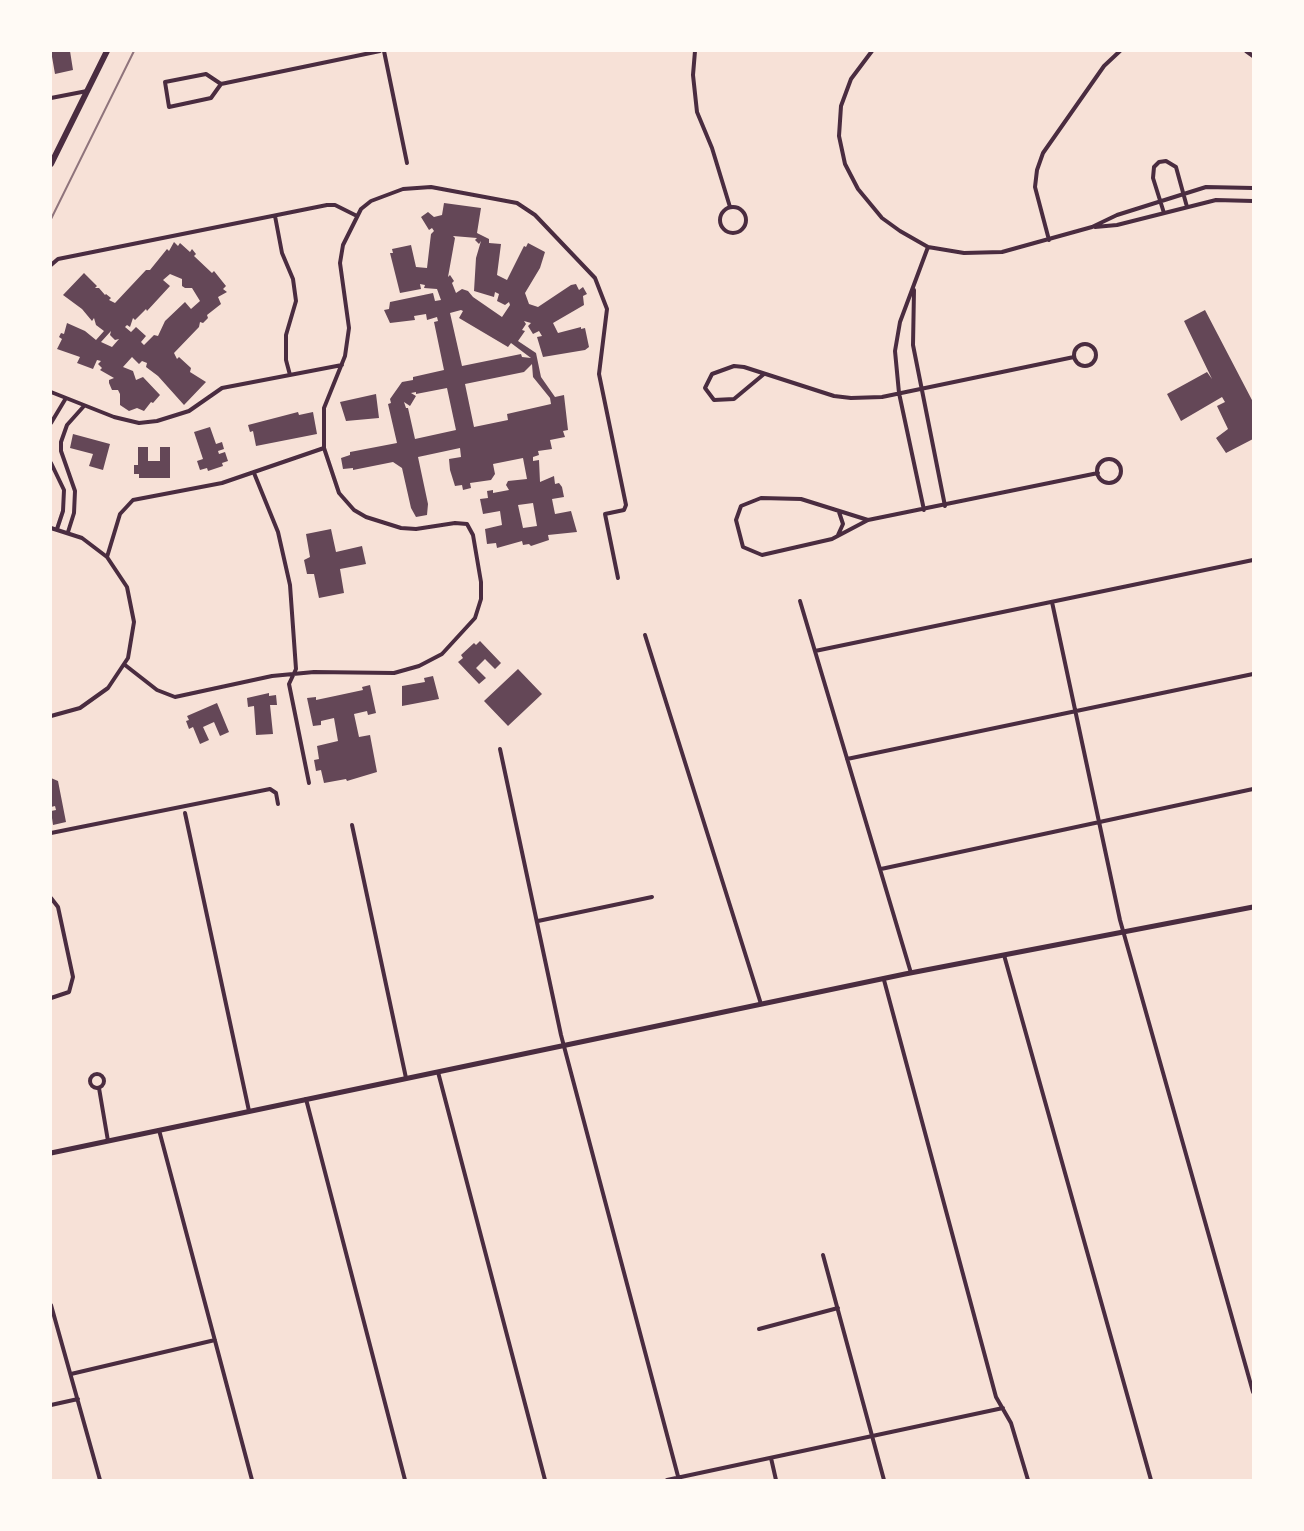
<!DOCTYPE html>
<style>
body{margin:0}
#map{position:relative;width:1304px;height:1531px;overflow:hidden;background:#f7e1d7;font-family:"Public Sans",sans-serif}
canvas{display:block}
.frame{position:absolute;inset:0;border:52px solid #fffaf5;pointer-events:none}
</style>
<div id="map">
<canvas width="1304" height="1531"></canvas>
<div class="frame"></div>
</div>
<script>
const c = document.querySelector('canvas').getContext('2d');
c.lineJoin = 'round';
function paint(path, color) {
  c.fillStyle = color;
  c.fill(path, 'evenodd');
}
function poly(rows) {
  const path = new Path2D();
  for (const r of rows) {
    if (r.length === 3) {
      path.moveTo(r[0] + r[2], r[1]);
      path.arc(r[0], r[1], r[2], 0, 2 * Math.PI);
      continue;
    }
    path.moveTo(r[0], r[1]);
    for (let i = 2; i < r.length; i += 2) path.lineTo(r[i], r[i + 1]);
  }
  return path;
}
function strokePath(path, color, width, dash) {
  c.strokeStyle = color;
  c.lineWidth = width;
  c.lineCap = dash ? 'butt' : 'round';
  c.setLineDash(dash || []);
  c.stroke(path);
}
paint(poly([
 [51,51,70,51,73,70,55,74],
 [444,203,481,208,477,233,489,239,489,243,501,244,497,275,507,280,524,246,526,247,528,243,545,252,540,268,525,293,529,304,538,307,571,285,576,284,579,290,583,287,587,294,583,296,584,305,553,323,558,333,581,327,581,329,585,328,589,347,585,350,543,357,537,337,542,336,539,331,533,334,528,326,531,323,524,321,526,324,522,330,525,331,518,341,536,353,541,377,555,397,564,395,568,430,563,431,565,437,550,440,552,449,538,451,539,455,533,457,533,461,539,460,540,482,554,476,555,484,559,483,562,487,564,497,552,499,555,514,571,511,577,532,548,535,549,540,531,546,529,544,523,545,522,541,497,548,496,543,487,544,485,529,502,525,500,511,483,514,480,499,488,498,487,491,493,490,493,493,509,490,506,485,508,481,527,479,523,458,493,464,495,474,491,480,470,483,471,488,463,490,462,485,455,486,450,470,449,459,461,457,460,448,418,457,428,504,427,515,416,517,411,508,402,468,393,462,353,470,353,468,343,469,341,458,350,455,350,452,397,443,388,404,391,403,390,399,402,382,413,380,413,377,444,370,434,322,438,321,437,317,427,320,426,314,414,316,415,320,390,323,384,310,389,309,390,302,433,293,435,301,441,300,437,289,424,288,425,285,420,284,421,289,400,293,390,253,393,253,392,249,411,245,416,267,427,268,431,234,434,231,432,228,429,230,421,217,428,212,434,217,442,215],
 [453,236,477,238,475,240,479,244,481,241,476,258,474,291,494,297,495,292,499,294,497,301,505,305,509,302,510,305,502,317,473,297,468,291,462,289,456,293,452,283,454,281,450,275,448,277,455,238],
 [461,310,463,311,459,318,508,347,511,343,531,358,522,357,521,354,462,366,450,313],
 [532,364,533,377,550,398,551,404,507,414,508,420,474,427,465,384,524,372],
 [447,388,456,430,415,439,408,408,406,408,404,402,410,406,416,396,411,393,416,392,416,394],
 [533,503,537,526,523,528,518,505],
 [174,242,178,246,180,243,190,252,192,249,196,254,194,256,212,273,214,271,226,286,223,289,227,292,218,297,221,304,207,315,208,318,203,323,200,322,199,327,174,353,177,359,179,357,191,368,190,372,206,382,184,405,158,376,146,367,147,363,142,361,139,364,132,357,123,367,133,371,136,380,143,377,160,395,153,403,151,402,144,411,137,408,129,411,120,405,120,394,118,390,112,390,109,383,109,380,114,378,100,370,102,368,98,364,101,361,97,360,93,369,77,363,80,357,57,349,62,339,59,337,61,333,64,334,67,323,85,331,96,340,104,331,96,325,94,318,92,321,82,309,63,295,84,273,97,286,95,288,99,288,105,295,106,294,111,298,109,300,115,303,146,270,150,270,167,249,169,251],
 [170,274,182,279,182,286,185,288,192,288,200,301,191,309,185,302,165,321,158,336,154,335,144,345,141,342,146,336,136,327,131,332,125,327,127,325,130,327,133,318,135,320,146,309,147,311,170,286,163,280],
 [111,331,110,335,115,340,119,339,112,347,101,342],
 [1205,310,1253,402,1253,439,1226,453,1216,438,1228,429,1217,406,1225,402,1222,397,1181,421,1167,394,1207,372,1212,379,1184,321],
 [376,394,379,418,346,421,340,402],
 [298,412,299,415,313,412,317,434,256,446,253,431,250,432,248,425],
 [210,427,216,444,222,442,224,449,218,451,219,454,225,452,228,461,222,463,223,466,208,471,207,468,200,470,197,461,203,459,194,432],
 [73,434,110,444,103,470,89,466,93,454,70,448],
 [138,447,148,447,148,461,160,461,160,447,170,447,170,478,139,478,139,474,134,474,134,465,138,465],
 [331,529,336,552,362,546,366,564,340,569,344,593,319,598,314,574,307,574,304,560,310,557,306,534],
 [480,641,501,663,495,669,485,659,476,668,486,678,479,684,458,662,463,658,461,655,474,643,476,645],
 [518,669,542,694,508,726,484,701],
 [433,676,439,699,402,706,402,686,425,682,424,678],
 [370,685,376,713,368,715,367,711,354,714,359,737,370,735,377,772,347,781,346,779,324,783,321,770,316,771,314,760,319,759,317,746,338,741,334,718,321,721,321,725,313,726,307,698,316,697,316,700,335,696,363,690,362,687],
 [269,693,269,696,276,695,277,705,270,705,273,734,256,735,254,706,248,707,247,698],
 [217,703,229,732,220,736,214,722,203,727,209,740,200,744,193,727,189,729,186,721,189,720,187,716],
 [51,778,58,781,66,822,53,825,51,811,56,810,55,806,51,807]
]), '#644757');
strokePath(poly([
 [384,51,407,163],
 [695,51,693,75,697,112,712,148,730,207],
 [872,51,851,79,841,106,839,136,845,164,858,189,882,218,900,231,928,247,964,253,1002,252,1092,227,1117,215,1206,187,1253,188],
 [1246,51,1253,56],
 [221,84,206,74,165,82,169,107,211,98,221,84,380,51],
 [51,98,87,91],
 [733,220,13],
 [1164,213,1153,178,1154,167,1159,162,1166,161,1176,167,1187,207],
 [275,216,282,253,293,279,296,301,286,335,286,360,290,375],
 [1095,227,1117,225,1216,200,1253,201],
 [1049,240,1035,187,1037,170,1043,153,1104,66,1120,51],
 [51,265,58,259,327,205,335,205,357,216],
 [914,290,913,345,945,506],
 [1085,355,11],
 [764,374,734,399,714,400,705,388,712,374,734,366,744,367,834,396,851,398,882,397,1074,357],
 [51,392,114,417,139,423,157,421,189,411,222,388,342,365],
 [51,423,66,398],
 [1109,471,12],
 [51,463,64,490,63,511,57,529],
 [254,473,278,532,290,585,296,669,289,684,309,783],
 [924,510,899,393,895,351,900,322,928,247],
 [868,520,832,539,762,555,743,547,736,520,741,506,761,498,801,499,868,520,1098,473],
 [51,528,82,538,107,557,127,587,134,622,128,658,108,688,80,708,51,716],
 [68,532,74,513,75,491,61,451,61,442,67,425,84,406],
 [838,535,843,524,839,512],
 [107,557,120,514,133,500,222,483,324,448],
 [800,601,911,973],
 [1052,602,1120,920,1253,1392],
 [645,635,761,1004],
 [815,651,1253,560],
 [125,665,157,690,175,697,272,676,314,672,394,673,419,666,442,654,475,618,481,599,481,582,473,535,467,524,455,523,416,529,401,528,366,517,354,510,339,493,324,448,324,408,345,356,349,328,340,263,343,245,361,209,371,201,403,189,431,187,517,203,535,215,595,278,607,309,599,374,626,505,624,510,605,514,618,578],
 [500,749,561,1035,679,1480],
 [847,759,1253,674],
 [185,813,249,1111],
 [352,825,406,1078],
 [51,833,270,789,276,793,278,804],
 [881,869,1253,789],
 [51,898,58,907,73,977,69,992,51,998],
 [538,921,652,897],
 [1004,955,1151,1480],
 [884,980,996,1397,1011,1423,1028,1480],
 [438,1072,545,1480],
 [97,1081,7],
 [99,1088,108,1141],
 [306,1099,405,1480],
 [159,1130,252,1480],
 [823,1255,884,1480],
 [51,1305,100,1480],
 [759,1329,838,1308],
 [71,1374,215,1340],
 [51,1405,78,1399],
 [771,1458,776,1480],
 [667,1480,1003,1408]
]), '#4a2c40', 4);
strokePath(poly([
 [51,1153,905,974,1253,907]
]), '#4a2c40', 5);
strokePath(poly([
 [51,164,107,51]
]), '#4a2c40', 6);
strokePath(poly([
 [51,219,134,51]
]), '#8f747c', 2);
</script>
